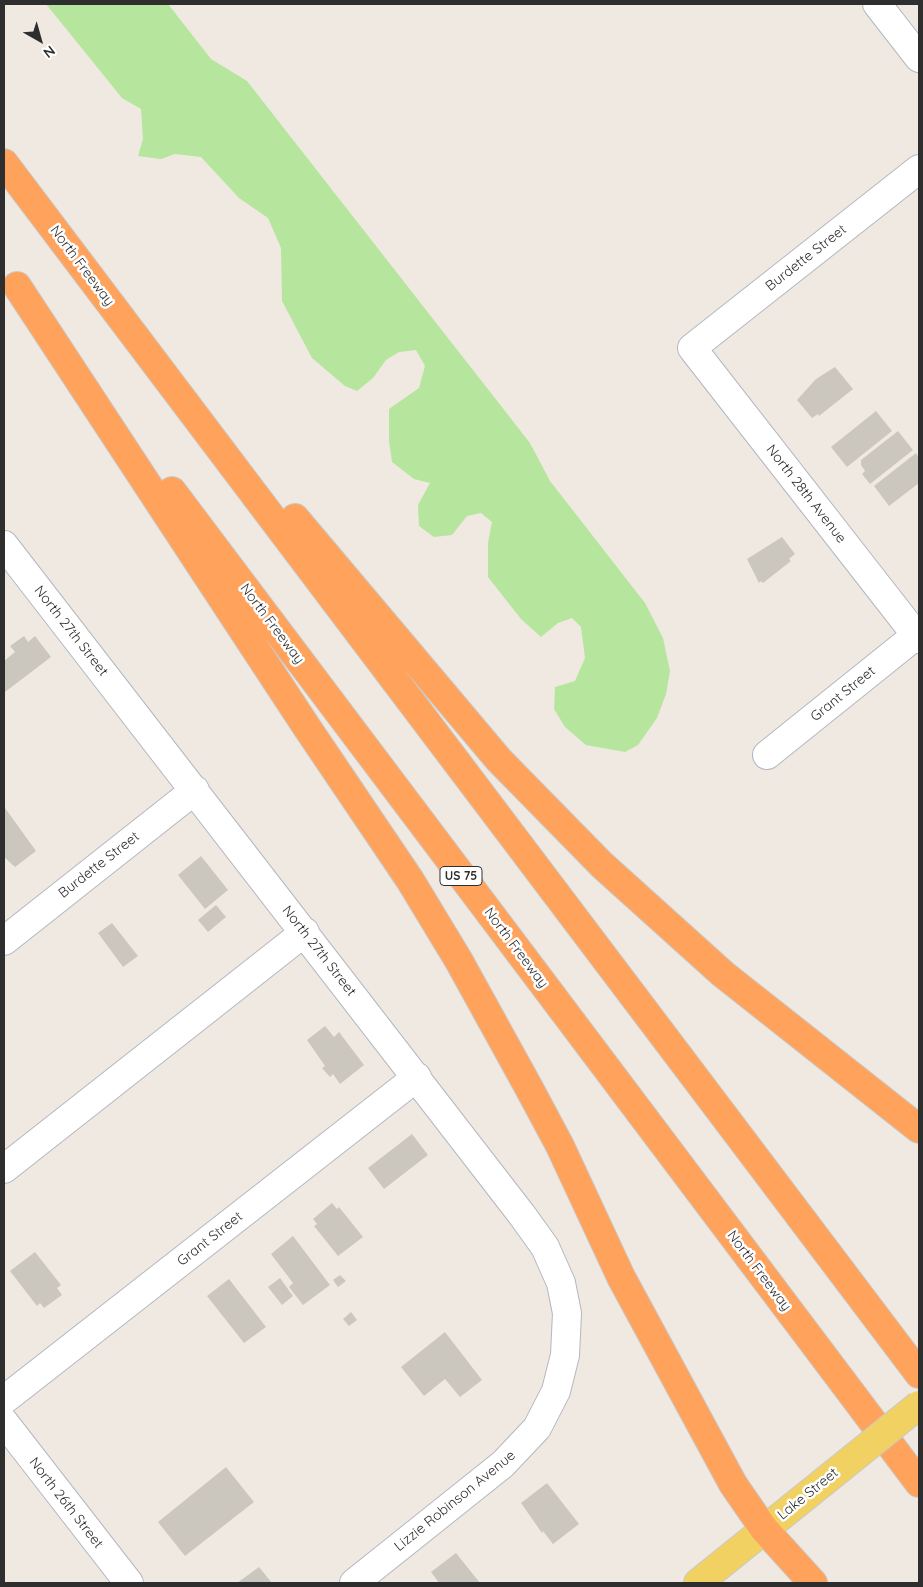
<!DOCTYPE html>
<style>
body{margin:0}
#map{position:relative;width:923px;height:1587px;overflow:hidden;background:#efe9e1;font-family:Quicksand,sans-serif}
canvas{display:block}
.frame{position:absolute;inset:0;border:5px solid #2e2e2e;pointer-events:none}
.north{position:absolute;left:15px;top:15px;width:50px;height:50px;-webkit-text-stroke:4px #fff;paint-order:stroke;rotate:142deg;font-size:14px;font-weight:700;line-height:20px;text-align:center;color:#2e2e2e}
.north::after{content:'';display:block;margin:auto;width:18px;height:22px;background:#2e2e2e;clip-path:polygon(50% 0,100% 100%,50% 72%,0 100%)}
</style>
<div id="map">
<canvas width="923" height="1587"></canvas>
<div class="frame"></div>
<div class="north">N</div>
</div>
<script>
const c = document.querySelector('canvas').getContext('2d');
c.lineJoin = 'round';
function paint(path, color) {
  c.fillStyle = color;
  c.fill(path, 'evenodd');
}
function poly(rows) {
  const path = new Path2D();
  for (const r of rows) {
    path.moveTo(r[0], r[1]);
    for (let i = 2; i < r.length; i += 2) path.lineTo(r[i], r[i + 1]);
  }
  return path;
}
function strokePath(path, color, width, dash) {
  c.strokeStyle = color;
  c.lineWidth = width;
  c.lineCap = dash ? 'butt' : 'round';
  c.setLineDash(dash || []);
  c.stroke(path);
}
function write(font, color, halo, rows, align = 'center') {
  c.font = font + ' Quicksand,sans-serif';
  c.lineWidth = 5;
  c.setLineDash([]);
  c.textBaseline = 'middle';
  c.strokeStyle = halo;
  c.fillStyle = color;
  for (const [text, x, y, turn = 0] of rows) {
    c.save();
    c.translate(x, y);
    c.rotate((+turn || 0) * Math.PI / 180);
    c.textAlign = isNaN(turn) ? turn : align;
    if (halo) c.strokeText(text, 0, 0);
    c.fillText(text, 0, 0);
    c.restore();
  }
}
paint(poly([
 [46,4,168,4,211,59,247,81,530,443,550,481,645,603,663,638,670,671,666,694,657,718,638,745,625,752,586,745,565,727,554,709,555,687,575,681,585,658,581,627,572,618,558,623,541,637,521,619,488,577,488,543,492,522,481,513,467,516,452,535,434,537,419,526,418,505,430,483,414,479,392,462,389,441,389,409,419,388,425,366,416,350,399,352,386,360,373,378,357,391,345,386,312,358,282,301,281,248,268,218,239,198,201,157,175,154,161,159,138,156,143,139,141,109,122,98]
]), '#b6e59e');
paint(poly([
 [835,367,853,389,819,416,818,414,812,418,797,400,816,379],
 [876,411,892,431,847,467,831,447],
 [898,431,913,450,870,484,862,474,865,471,861,465,861,460],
 [916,453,919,458,919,483,889,506,874,486],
 [782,537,795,554,789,559,791,561,763,583,761,581,759,583,747,559],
 [24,636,28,642,35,636,51,657,5,692,4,661,15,652,10,646],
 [5,808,36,851,15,867,4,857],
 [201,856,228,890,205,909,178,875],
 [216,905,226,917,208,932,198,920],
 [112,923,138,956,123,967,98,933],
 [325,1026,334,1037,339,1032,364,1065,340,1084,333,1074,330,1077,322,1068,325,1066,307,1040],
 [412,1134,428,1155,384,1189,368,1168],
 [332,1203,337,1209,339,1207,363,1237,338,1256,314,1226,317,1224,313,1219],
 [293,1236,330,1285,303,1305,289,1287,293,1283,271,1254],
 [35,1252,61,1285,57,1288,62,1295,44,1308,40,1303,37,1306,10,1271],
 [340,1275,346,1281,338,1287,333,1280],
 [280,1278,293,1296,282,1305,268,1287],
 [229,1279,266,1327,244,1343,207,1296],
 [351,1312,357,1320,349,1326,343,1319],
 [445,1332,482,1380,460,1397,445,1379,424,1396,401,1367],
 [226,1467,254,1502,185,1556,158,1522],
 [547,1483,579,1524,553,1544,543,1531,542,1533,521,1503],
 [456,1553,480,1583,439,1583,431,1572],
 [259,1567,272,1583,237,1583]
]), '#cbc7bf');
const minor = poly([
 [877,4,919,58],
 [919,169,692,348,919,639],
 [4,545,522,1215,545,1247,561,1283,567,1313,565,1355,556,1391,537,1428,503,1464,354,1583],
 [767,755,919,633],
 [4,941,195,790],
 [4,1169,305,932],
 [4,1400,417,1077],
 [4,1422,129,1583]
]);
const major = poly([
 [698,1583,821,1484]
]);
const highway = poly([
 [4,163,919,1374],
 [17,286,306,726,410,880,459,961,529,1088,560,1146,621,1277,733,1484,764,1529,813,1583],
 [172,491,919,1483],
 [295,518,499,760,602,865,723,974,919,1129]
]);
strokePath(minor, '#b4b7c1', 30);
strokePath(major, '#c9c9c9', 30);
strokePath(highway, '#c9c9c9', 30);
strokePath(minor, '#fff', 28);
strokePath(major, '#f2d163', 28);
strokePath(highway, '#ffa35c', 28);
const majorBridge = poly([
 [821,1484,919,1405]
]);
strokePath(majorBridge, '#c9c9c9', 30, []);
strokePath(majorBridge, '#f2d163', 28);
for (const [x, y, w] of [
 [461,876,42]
]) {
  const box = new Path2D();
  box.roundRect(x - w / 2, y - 9.5, w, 19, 4);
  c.fillStyle = '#fff';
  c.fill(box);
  strokePath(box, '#2e2e2e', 1);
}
write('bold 12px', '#2e2e2e', null, [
 ["US 75",461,876]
]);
write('14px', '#2e2e2e', '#fff', [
 ["Burdette Street",806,258,-38],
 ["North Freeway",82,266,53],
 ["North 28th Avenue",806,494,52],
 ["North Freeway",272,624,53],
 ["North 27th Street",71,631,52],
 ["Grant Street",843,694,-39],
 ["Burdette Street",99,865,-38],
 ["North Freeway",516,948,53],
 ["North 27th Street",319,951,52],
 ["Grant Street",210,1239,-38],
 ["North Freeway",759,1271,53],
 ["Lake Street",808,1494,-39],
 ["Lizzie Robinson Avenue",455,1501,-39],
 ["North 26th Street",66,1503,52]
]);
</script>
